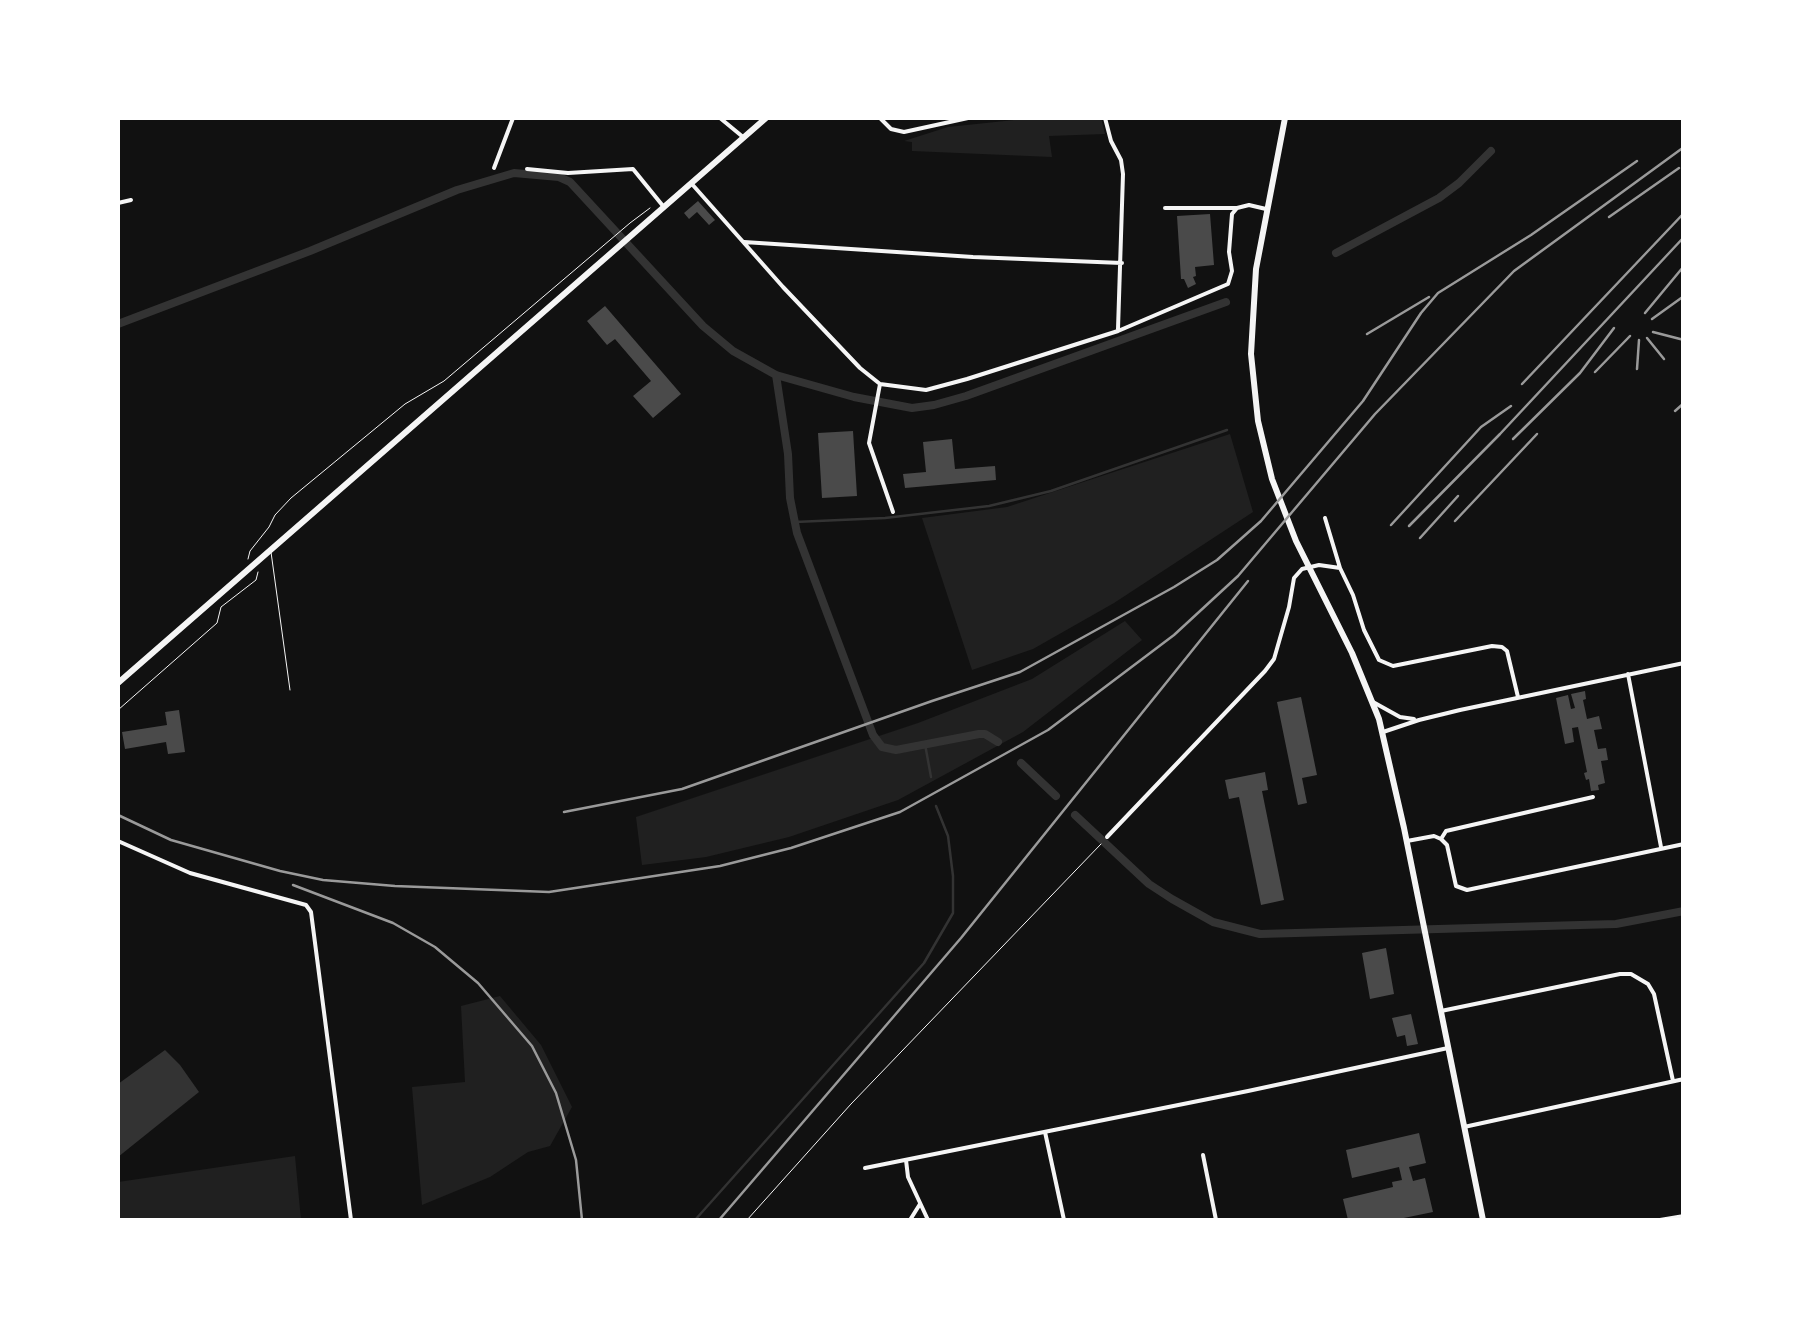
<!DOCTYPE html>
<style>
body{margin:0}
#map{position:relative;width:1801px;height:1338px;overflow:hidden;background:#111;font-family:"Golos Text",sans-serif}
canvas{display:block}
.frame{position:absolute;inset:0;border:120px solid #fff;pointer-events:none}
</style>
<div id="map">
<canvas width="1801" height="1338"></canvas>
<div class="frame"></div>
</div>
<script>
const c = document.querySelector('canvas').getContext('2d');
c.lineJoin = 'round';
function paint(path, color) {
  c.fillStyle = color;
  c.fill(path, 'evenodd');
}
function poly(rows) {
  const path = new Path2D();
  for (const r of rows) {
    path.moveTo(r[0], r[1]);
    for (let i = 2; i < r.length; i += 2) path.lineTo(r[i], r[i + 1]);
  }
  return path;
}
function strokePath(path, color, width, dash) {
  c.strokeStyle = color;
  c.lineWidth = width;
  c.lineCap = dash ? 'butt' : 'round';
  c.setLineDash(dash || []);
  c.stroke(path);
}
paint(poly([
 [1033,118,1101,118,1105,134,1049,136,1052,157,912,151,912,142,904,141,948,127],
 [1230,434,1253,512,1114,603,1033,649,972,670,922,518,1007,507],
 [1125,621,1142,640,1023,732,898,800,789,837,706,857,642,865,636,817,918,723,1032,679],
 [500,996,541,1045,572,1107,550,1146,528,1152,490,1177,422,1205,412,1087,465,1082,461,1006],
 [295,1156,301,1220,118,1220,118,1182]
]), '#202020');
paint(poly([
 [165,1050,180,1065,199,1092,118,1157,118,1084]
]), '#333');
strokePath(poly([
 [795,522,885,518,989,506,1051,491,1227,430],
 [925,744,931,777],
 [695,1220,924,963,953,913,953,876,948,836,936,806]
]), '#333', 2.5);
strokePath(poly([
 [1336,253,1439,198,1459,183,1491,151],
 [118,324,310,251,457,190,514,173,559,177,570,182,703,326,733,351,776,375,854,397,912,408,934,405,966,396,1226,302],
 [776,375,788,454,790,498,797,533,873,735,882,747,896,750,979,734,985,734,998,742],
 [1021,763,1056,796],
 [1075,815,1149,884,1172,899,1213,922,1260,934,1616,924,1684,911]
]), '#333', 8);
paint(poly([
 [698,201,715,220,709,225,697,212,689,219,684,213],
 [1210,214,1214,265,1195,267,1196,276,1193,277,1196,284,1188,288,1184,279,1181,279,1177,216],
 [605,306,681,394,653,418,633,396,651,381,615,339,607,345,587,321],
 [853,431,857,496,822,498,818,433],
 [952,439,955,469,995,466,996,480,905,488,903,474,926,472,923,442],
 [1585,691,1586,699,1583,700,1587,719,1599,716,1602,729,1594,730,1598,749,1606,748,1608,760,1601,761,1605,783,1598,785,1599,790,1591,791,1589,779,1586,780,1584,773,1587,772,1578,727,1572,728,1574,742,1565,744,1556,698,1568,695,1571,709,1575,708,1571,694],
 [1301,697,1317,775,1302,778,1307,803,1298,805,1277,702],
 [179,710,185,752,168,754,166,742,125,749,122,732,167,725,165,712],
 [1265,772,1268,790,1262,791,1284,900,1261,905,1239,797,1229,799,1225,780],
 [1386,948,1394,994,1370,999,1362,953],
 [1411,1014,1418,1044,1407,1046,1405,1035,1397,1037,1392,1018],
 [1419,1133,1426,1163,1409,1167,1413,1181,1425,1178,1433,1212,1394,1220,1348,1220,1343,1199,1393,1187,1392,1182,1402,1180,1399,1167,1352,1178,1346,1150]
]), '#4a4a4a');
strokePath(poly([
 [248,559,250,551,269,527,275,515,291,498,405,404,444,381,630,223,650,208],
 [118,710,217,623,221,607,256,580,258,572],
 [747,1220,851,1104,1101,844]
]), '#f5f5f5', 1);
strokePath(poly([
 [271,552,290,690]
]), '#f5f5f5', 1);
strokePath(poly([
 [720,118,743,137],
 [880,118,891,129,904,132,968,118],
 [1105,118,1111,141,1121,160,1123,174,1118,329],
 [494,168,513,118],
 [527,169,568,173,633,169,663,206],
 [691,183,783,287,860,368,880,384,926,390,967,379,1118,331,1228,284,1232,271,1229,252,1232,214,1237,208],
 [118,203,131,200],
 [1165,208,1237,208,1249,205,1266,209],
 [744,242,973,257,1122,263],
 [880,384,869,443,893,512],
 [1325,518,1340,568,1353,595,1364,630,1379,660,1393,666,1492,646,1502,647,1507,651,1518,697],
 [1628,674,1661,847],
 [1373,702,1400,717,1414,719],
 [1383,732,1419,720,1460,710,1684,663],
 [1107,837,1265,671,1274,659,1289,607,1294,578,1302,569,1319,565,1340,568],
 [1441,839,1447,845,1456,886,1467,890,1684,844],
 [118,841,190,873,306,905,311,912,351,1220],
 [1407,841,1434,836,1441,839,1446,831,1593,797],
 [1441,1011,1620,974,1631,974,1648,984,1654,994,1673,1081],
 [1464,1127,1684,1079],
 [1045,1132,1064,1220],
 [1203,1155,1216,1220],
 [906,1160,908,1177,928,1220],
 [865,1168,1248,1091,1448,1048],
 [910,1220,920,1204],
 [1660,1220,1684,1216]
]), '#f5f5f5', 4);
strokePath(poly([
 [1285,118,1256,269,1251,354,1258,421,1272,479,1296,541,1352,653,1379,719,1404,828,1483,1220],
 [118,683,766,118]
]), '#f5f5f5', 6);
strokePath(poly([
 [1609,217,1679,168],
 [1645,313,1684,266],
 [1652,319,1684,296],
 [1653,332,1684,340],
 [1367,334,1429,297],
 [1647,338,1664,359],
 [1637,369,1639,340],
 [1595,372,1630,336],
 [1522,384,1684,213],
 [1675,411,1684,403],
 [1513,439,1580,373,1614,328],
 [1455,521,1537,434],
 [1391,525,1481,427,1511,406],
 [1409,526,1500,434,1684,237],
 [1420,538,1458,496],
 [564,812,682,789,932,701,1020,672,1174,587,1217,560,1261,521,1363,401,1421,313,1438,293,1531,235,1637,161],
 [118,815,171,840,280,871,323,880,395,886,549,892,720,866,791,848,900,812,1048,730,1174,635,1238,576,1375,414,1514,271,1684,147],
 [293,885,393,923,435,947,478,983,532,1046,556,1093,576,1160,582,1220],
 [719,1220,961,938,1248,581]
]), '#9a9a9a', 2.5);
</script>
